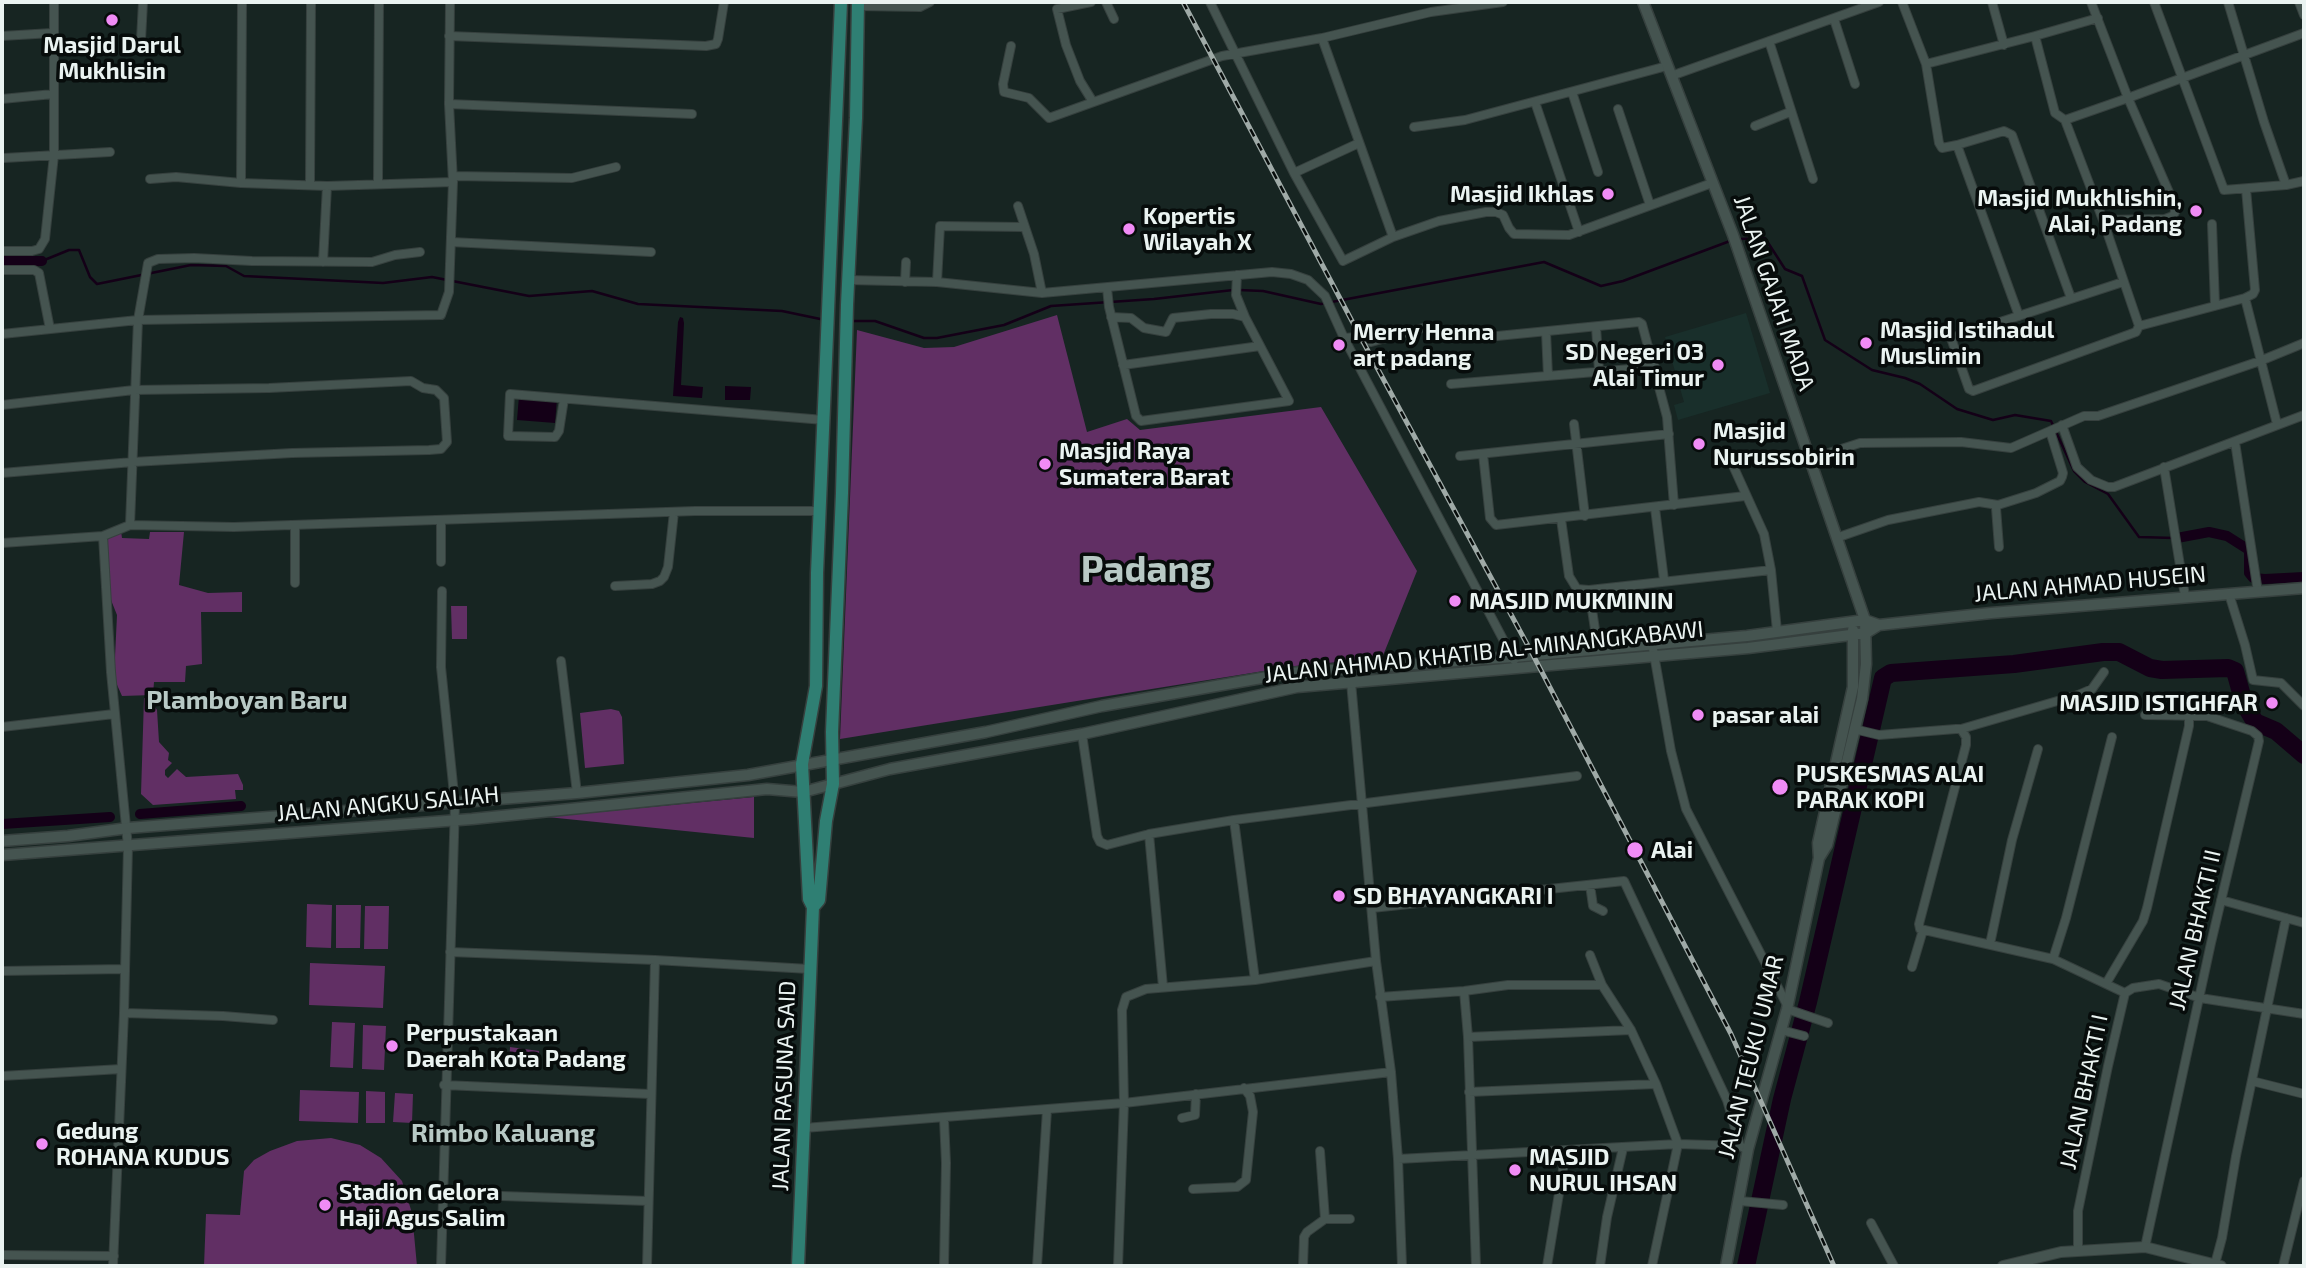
<!DOCTYPE html>
<style>
body{margin:0}
#map{position:relative;width:2306px;height:1268px;overflow:hidden;background:#172522;font-family:"Exo 2",sans-serif}
canvas{display:block}
.frame{position:absolute;inset:0;border:4px solid #eaf3f1;pointer-events:none}
</style>
<div id="map">
<canvas width="2306" height="1268"></canvas>
<div class="frame"></div>
</div>
<script>
const c = document.querySelector('canvas').getContext('2d');
c.lineJoin = 'round';
function paint(path, color) {
  c.fillStyle = color;
  c.fill(path, 'evenodd');
}
function poly(rows) {
  const path = new Path2D();
  for (const r of rows) {
    path.moveTo(r[0], r[1]);
    for (let i = 2; i < r.length; i += 2) path.lineTo(r[i], r[i + 1]);
  }
  return path;
}
function strokePath(path, color, width, dash) {
  c.strokeStyle = color;
  c.lineWidth = width;
  c.lineCap = dash ? 'butt' : 'round';
  c.setLineDash(dash || []);
  c.stroke(path);
}
function write(font, color, halo, rows, align = 'center') {
  c.font = font + ' "Exo 2",sans-serif';
  c.lineWidth = 7;
  c.setLineDash([]);
  c.textBaseline = 'middle';
  c.strokeStyle = halo;
  c.fillStyle = color;
  for (const [text, x, y, turn = 0] of rows) {
    c.save();
    c.translate(x, y);
    c.rotate((+turn || 0) * Math.PI / 180);
    c.textAlign = isNaN(turn) ? turn : align;
    if (halo) c.strokeText(text, 0, 0);
    c.fillText(text, 0, 0);
    c.restore();
  }
}
paint(poly([
 [1746,313,1770,393,1678,420,1674,405,1684,402,1665,337]
]), '#192f2b');
paint(poly([
 [1057,315,1087,432,1127,419,1140,430,1321,407,1417,571,1382,658,1295,666,840,739,857,330,924,348,954,347],
 [121,531,122,538,149,539,150,532,184,532,179,585,208,593,242,592,242,612,201,612,202,664,186,666,185,682,154,682,153,695,122,696,114,678,117,615,107,590,106,542,112,534],
 [451,606,467,606,467,639,452,639],
 [144,698,149,699,157,710,159,742,169,753,168,760,172,763,165,770,165,775,168,778,177,769,186,777,238,774,243,785,243,790,235,790,236,799,153,805,141,794],
 [611,709,619,711,622,717,624,764,585,768,580,713],
 [754,797,754,838,547,817],
 [307,904,332,905,331,948,306,947],
 [336,905,361,905,360,948,336,948],
 [365,906,389,906,388,949,364,949],
 [310,963,385,966,383,1008,309,1005],
 [332,1022,355,1023,353,1068,330,1067],
 [363,1025,386,1026,384,1070,362,1069],
 [510,1047,539,1051,538,1065,509,1064],
 [300,1090,359,1092,358,1123,299,1121],
 [366,1091,385,1092,385,1123,366,1123],
 [395,1093,413,1094,412,1123,393,1122],
 [331,1138,360,1145,381,1158,402,1181,412,1213,417,1266,204,1266,206,1214,240,1215,244,1171,254,1160,270,1151,297,1141]
]), '#612f64');
paint(poly([
 [680,317,683,318,684,323,681,385,703,387,702,398,673,396,678,322],
 [725,386,751,387,750,400,725,400],
 [519,396,557,399,555,423,517,420]
]), '#140017');
strokePath(poly([
 [1740,239,1765,238,1785,269,1802,276,1825,340,1872,370,1905,378,1920,384,1957,409,1993,420,2015,415,2051,421,2074,471,2085,482,2108,494,2139,537,2174,538],
 [42,261,69,250,79,250,90,277,97,284,191,265,226,266,244,276,383,283,432,277,529,296,592,291,638,304,782,311,825,320],
 [1239,290,1263,291,1321,304,1544,262,1601,286,1623,281,1730,241],
 [852,321,875,321,924,338,937,338,1004,325,1051,306,1154,299,1233,290]
]), '#140017', 2.5);
strokePath(poly([
 [2,261,42,261],
 [2177,538,2209,532,2227,536,2249,550,2249,573,2253,578,2265,579,2304,577],
 [140,814,241,806],
 [2,824,110,817]
]), '#140017', 10);
strokePath(poly([
 [1746,1266,1782,1099,1808,1002,1883,678,1891,673,2014,664,2103,652,2119,652,2150,668,2162,670,2228,668,2235,671,2244,703,2255,722,2276,731,2304,755]
]), '#140017', 18);
const minor = poly([
 [1091,2,1057,9,1066,45,1080,81,1093,102],
 [1106,2,1114,19],
 [1210,2,1294,173,1343,261,1393,237,1439,221,1486,212,1496,212,1503,215,1509,228,1514,234,1569,235,1712,183],
 [1902,2,1926,64,1939,143,1942,148,1957,145,2019,316],
 [1992,2,2004,45],
 [2091,2,2128,98,2065,120,2103,220,2139,326],
 [2154,2,2224,190,2286,185,2304,181],
 [2228,2,2264,122,2286,185],
 [2299,2,2304,15],
 [858,6,920,7,930,2],
 [1834,19,1855,84],
 [2,36,52,33],
 [449,36,706,46,716,44,718,39,724,2],
 [2035,36,2098,18],
 [1322,38,1393,237],
 [141,40,143,2],
 [1769,41,1813,179],
 [1011,46,1003,84,1004,92,1029,98,1049,118,1222,56,1322,38,1431,12,1503,2],
 [1926,64,2035,36,2055,113,2065,120],
 [1671,76,1879,2],
 [1572,92,1598,172],
 [2,99,53,94],
 [1535,102,1579,232],
 [449,104,692,114],
 [1618,109,1650,205],
 [1755,126,1790,112],
 [1414,127,1465,120,1667,66],
 [1957,145,2004,131,2012,135,2071,298],
 [4,158,110,152],
 [1294,173,1359,143],
 [453,176,572,178,616,167],
 [150,179,176,177,241,183,327,186,453,182],
 [378,182,379,2],
 [241,183,242,2],
 [310,185,311,2],
 [1018,206,1034,254,1042,293],
 [2103,220,2165,219,2173,216,2175,212,2175,206,2128,98,2304,33],
 [2212,224,2215,305],
 [451,242,651,252],
 [2,251,32,251,39,249,45,239,54,155,54,2],
 [323,262,327,186],
 [2,270,34,270,39,273,50,329],
 [848,280,937,282,1042,293,1272,272,1291,274,1308,280,1325,296,1344,338,1514,660],
 [905,282,906,262],
 [937,282,940,226,1023,227],
 [2123,282,1951,338,1969,389,1973,391,2136,332,2139,326,2245,298,2277,424],
 [1107,288,1109,307,1136,416,1141,421,1289,401,1245,317],
 [2245,298,2253,294,2255,290,2246,189],
 [1111,317,1131,318,1144,328,1166,332,1173,318,1211,314,1233,314,1245,317,1236,295,1237,275],
 [1596,327,1599,371],
 [1546,332,1548,376],
 [2,334,138,320,441,315,449,292,453,182,449,104,450,2],
 [1497,336,1639,322,1642,324,1667,417,1674,505],
 [1344,338,1357,337,1371,342,1423,328],
 [1123,365,1260,346],
 [1451,384,1655,367],
 [564,399,559,431,555,437,508,436,510,394,824,420],
 [2,405,134,390,269,388,411,381,423,388,436,390,444,398,447,442,441,449,429,450,292,453,133,462,2,473],
 [1574,424,1585,516],
 [2062,425,2077,467,2091,480,2108,487,2114,487,2304,415],
 [2235,442,2258,592],
 [1483,454,1490,518,1496,525,1745,496],
 [1460,456,1669,434],
 [1730,459,1764,534,1771,570,1777,631],
 [1810,459,1860,443,1961,442,2011,448,2084,416,2098,416,2260,361,2304,343],
 [2164,467,2185,596],
 [1655,508,1664,580],
 [1561,519,1569,576,1577,589,1589,590,1598,649],
 [441,521,441,562],
 [130,525,138,320,148,263,158,259,194,258,252,261,372,262,395,255,420,252],
 [295,526,295,583],
 [103,536,111,672,128,847,124,1013,113,1266],
 [1836,538,1888,520,1979,502,1998,505],
 [2,543,103,536,130,525,234,527,695,511,820,511],
 [1999,547,1996,508,1998,505,2036,493,2060,481,2062,477,2063,473,2050,431],
 [615,586,652,584,660,581,664,577,668,567,674,512],
 [1589,590,1771,570],
 [2229,594,2245,645,2253,680,2281,683,2304,706],
 [1652,643,1671,751,1686,809,1787,1005],
 [561,661,577,793],
 [2,727,114,714],
 [1854,729,1879,735,1956,729,1961,729,1966,737,1966,745,1919,924,1920,929,2053,959,2125,993,2108,1066,2078,1211,2078,1250],
 [1961,729,2078,695,2092,689,2104,672],
 [1082,734,1097,836,1100,842,1107,845,1149,834,1234,820,1577,776],
 [1234,820,1255,980],
 [1149,834,1163,987],
 [1590,885,1593,906,1603,911],
 [2221,900,2304,923],
 [1372,908,1624,881,1727,1100,1740,1146],
 [1990,944,2012,840,2038,749],
 [450,952,655,960,809,969],
 [1590,955,1602,985],
 [2053,959,2066,918,2112,737],
 [1376,961,1391,1072,1398,1159,1402,1266],
 [1912,967,1923,930],
 [2,971,124,969],
 [2107,982,2143,921,2147,908,2189,726,2189,716],
 [1464,991,1468,1037,1476,1266],
 [2125,993,2133,988,2159,984,2200,998,2304,1014],
 [1380,997,1464,991,1508,985,1602,985,1631,1030,1656,1084,1678,1144,1652,1266],
 [1787,1009,1828,1023],
 [124,1013,223,1016,273,1020],
 [1781,1030,1804,1036],
 [1468,1037,1631,1030],
 [2,1076,121,1069],
 [2252,1081,2304,1094],
 [444,1085,650,1094],
 [1469,1092,1656,1084],
 [1182,1118,1195,1115,1196,1094],
 [804,1128,1124,1103,1391,1072],
 [1320,1151,1325,1219],
 [1398,1159,1678,1144,1740,1146,1744,1148],
 [1193,1189,1237,1187,1246,1180,1253,1112,1250,1096,1244,1088],
 [443,1194,648,1201],
 [1740,1201,1783,1205],
 [1871,1223,1894,1266],
 [2145,1247,2211,943,2259,741,2258,736,2252,731,2207,716,2145,715],
 [2,1255,114,1256],
 [2215,1264,2222,1238,2236,1156,2286,918],
 [441,1266,455,804,441,667,442,591],
 [647,1266,655,960],
 [944,1266,946,1163,944,1119],
 [1037,1266,1047,1110],
 [1118,1266,1124,1103,1122,1010,1126,997,1146,989,1255,980,1376,961,1351,682],
 [1303,1266,1304,1237,1307,1232,1325,1219,1350,1219],
 [1547,1266,1566,1151],
 [1600,1266,1607,1217,1623,1148],
 [2283,1266,2304,1181]
]);
const tertiary = poly([
 [2003,1266,2061,1252,2145,1247,2221,1266]
]);
const secondary = poly([
 [1643,2,1733,235,1865,620,1866,664,1862,699,1827,845,1819,858],
 [2,841,68,836,128,828,577,793,748,775,986,732,1102,706,1290,673,1513,657,1747,636,1865,620,1879,625],
 [2,855,472,819,767,789,803,792,890,769,1082,734,1297,687,1748,648,1866,633,1879,625,1991,613,2304,588],
 [1726,1266,1748,1149,1787,1009,1819,858,1818,843,1853,687,1853,630]
]);
const primary = poly([
 [813,907,819,900,826,821,833,784,832,732,842,493,847,305,856,118,858,2],
 [813,907,809,899,802,764,816,686,817,573,841,2],
 [798,1266,813,907]
]);
strokePath(minor, '#36403e', 10);
strokePath(tertiary, '#36403e', 12);
strokePath(secondary, '#36403e', 13);
strokePath(primary, '#36403e', 15);
strokePath(minor, '#455450', 8);
strokePath(tertiary, '#455450', 10);
strokePath(secondary, '#455450', 10);
strokePath(primary, '#2f7f73', 12);
const rail = poly([
 [1183,2,1361,338,1533,655,1731,1034,1834,1266]
]);
strokePath(rail, '#9faaa7', 5);
strokePath(rail, '#070c0b', 2.5, [8]);
for (const [x, y, r, color] of [
 [112,20,7,"#f08bf5"],
 [1608,194,7,"#f08bf5"],
 [2196,211,7,"#f08bf5"],
 [1129,229,7,"#f08bf5"],
 [1866,343,7,"#f08bf5"],
 [1339,345,7,"#f08bf5"],
 [1718,365,7,"#f08bf5"],
 [1699,444,7,"#f08bf5"],
 [1045,464,7,"#f08bf5"],
 [1455,601,7,"#f08bf5"],
 [2272,703,7,"#f08bf5"],
 [1698,715,7,"#f08bf5"],
 [1780,787,9,"#f08bf5"],
 [1635,850,9,"#f08bf5"],
 [1339,896,7,"#f08bf5"],
 [392,1046,7,"#f08bf5"],
 [42,1144,7,"#f08bf5"],
 [1515,1170,7,"#f08bf5"],
 [325,1205,7,"#f08bf5"]
]) {
  const dot = new Path2D();
  dot.arc(x, y, r, 0, 2 * Math.PI);
  c.fillStyle = color;
  c.fill(dot);
  strokePath(dot, '#070c0b', 2.5);
}
write('bold 23px', '#eaf3f1', '#070c0b', [
 ["Masjid Darul",112,45,"center"],
 ["Mukhlisin",112,71,"center"],
 ["Masjid Ikhlas",1594,194,"right"],
 ["Masjid Mukhlishin,",2182,198,"right"],
 ["Alai, Padang",2182,224,"right"],
 ["Kopertis",1143,216],
 ["Wilayah X",1143,242],
 ["Masjid Istihadul",1880,330],
 ["Muslimin",1880,356],
 ["Merry Henna",1353,332],
 ["art padang",1353,358],
 ["SD Negeri 03",1704,352,"right"],
 ["Alai Timur",1704,378,"right"],
 ["Masjid",1713,431],
 ["Nurussobirin",1713,457],
 ["Masjid Raya",1059,451],
 ["Sumatera Barat",1059,477],
 ["MASJID MUKMININ",1469,601],
 ["MASJID ISTIGHFAR",2258,703,"right"],
 ["pasar alai",1712,715],
 ["PUSKESMAS ALAI",1796,774],
 ["PARAK KOPI",1796,800],
 ["Alai",1651,850],
 ["SD BHAYANGKARI I",1353,896],
 ["Perpustakaan",406,1033],
 ["Daerah Kota Padang",406,1059],
 ["Gedung",56,1131],
 ["ROHANA KUDUS",56,1157],
 ["MASJID",1529,1157],
 ["NURUL IHSAN",1529,1183],
 ["Stadion Gelora",339,1192],
 ["Haji Agus Salim",339,1218]
], 'left');
write('23px', '#eaf3f1', '#070c0b', [
 ["JALAN GAJAH MADA",1774,293,71],
 ["JALAN AHMAD HUSEIN",2090,584,-5],
 ["JALAN AHMAD KHATIB AL-MINANGKABAWI",1484,652,-6],
 ["JALAN ANGKU SALIAH",388,804,-5],
 ["JALAN BHAKTI II",2195,930,-77],
 ["JALAN TEUKU UMAR",1751,1057,-76],
 ["JALAN RASUNA SAID",784,1086,-88],
 ["JALAN BHAKTI I",2084,1092,-78]
]);
write('bold 26px', '#b8c9c5', '#070c0b', [
 ["Plamboyan Baru",247,700],
 ["Rimbo Kaluang",503,1133]
]);
write('bold 37px', '#b8c9c5', '#070c0b', [
 ["Padang",1146,570]
]);
</script>
